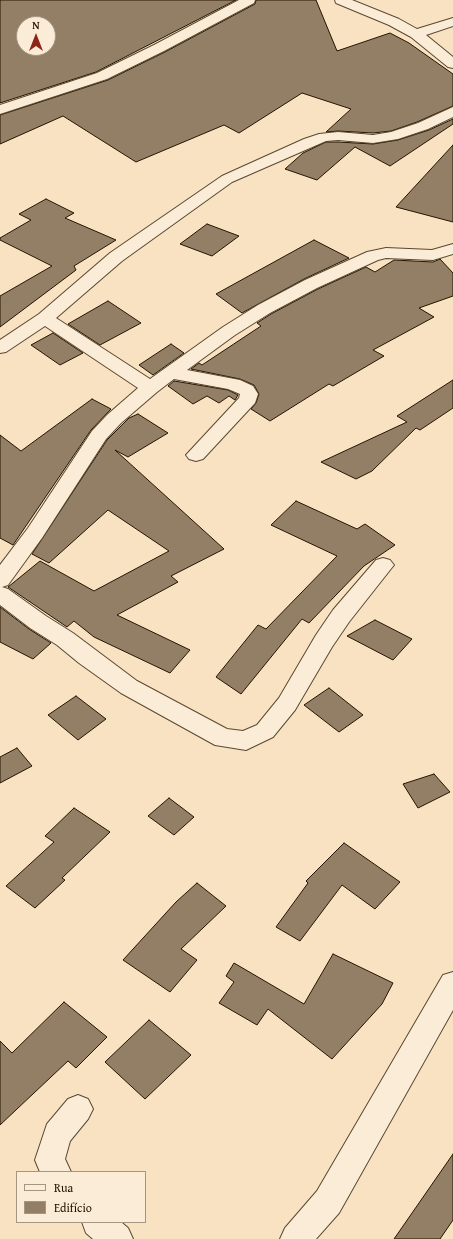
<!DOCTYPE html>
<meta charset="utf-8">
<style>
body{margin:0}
#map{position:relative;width:453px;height:1239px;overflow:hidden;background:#f9e2c1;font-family:"Gentium Book Plus",serif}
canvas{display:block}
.legend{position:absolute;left:16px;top:1171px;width:130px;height:52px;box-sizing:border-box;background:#fbecd7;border:1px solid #a59681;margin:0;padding:5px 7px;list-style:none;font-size:12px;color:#241401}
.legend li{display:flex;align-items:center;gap:8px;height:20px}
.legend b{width:20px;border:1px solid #a59681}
.north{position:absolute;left:16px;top:16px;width:40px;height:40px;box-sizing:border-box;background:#fbecd7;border:1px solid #a59681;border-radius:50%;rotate:0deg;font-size:11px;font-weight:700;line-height:16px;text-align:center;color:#241401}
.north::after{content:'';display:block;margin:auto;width:14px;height:18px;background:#8f2418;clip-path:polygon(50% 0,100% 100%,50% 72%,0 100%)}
</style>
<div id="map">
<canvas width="453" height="1239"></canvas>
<ul class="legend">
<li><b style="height:5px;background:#fbecd7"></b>Rua</li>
<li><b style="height:11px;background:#937f65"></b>Edifício</li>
</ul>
<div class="north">N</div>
</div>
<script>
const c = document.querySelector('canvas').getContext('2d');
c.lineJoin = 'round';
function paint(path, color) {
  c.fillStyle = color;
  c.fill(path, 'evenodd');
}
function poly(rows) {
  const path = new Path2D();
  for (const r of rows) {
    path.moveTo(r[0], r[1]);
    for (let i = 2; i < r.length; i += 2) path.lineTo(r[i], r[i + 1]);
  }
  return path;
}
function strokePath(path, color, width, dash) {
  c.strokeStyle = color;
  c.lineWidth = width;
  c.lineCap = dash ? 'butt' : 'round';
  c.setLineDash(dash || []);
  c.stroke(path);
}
const building = poly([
 [0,0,236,0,96,72,0,103,0,0],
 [24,24,48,24,48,48,24,48,24,24],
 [256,0,316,0,337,51,390,33,409,43,453,74,453,106,417,122,391,131,373,133,338,131,326,132,351,109,302,93,239,133,224,125,136,162,63,116,0,144,0,115,108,80,165,52,255,4,256,0],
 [453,119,453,124,390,166,355,147,317,180,285,169,303,153,326,142,338,142,373,144,398,140,429,130,453,119],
 [453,145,453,222,396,207,453,145],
 [46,199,74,213,65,218,116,240,74,266,76,270,0,327,0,296,52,266,0,240,0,238,31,220,19,214,46,199],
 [207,224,239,236,212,256,180,244,207,224],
 [314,240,349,258,304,279,242,313,216,294,314,240],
 [440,259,453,273,453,296,419,308,434,317,373,350,384,356,333,386,329,384,270,421,251,409,256,403,259,394,254,385,240,379,191,369,199,363,202,365,261,326,257,323,271,314,318,289,366,267,375,272,394,260,433,262,440,259],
 [108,301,141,323,100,345,68,324,108,301],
 [53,333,83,353,60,365,31,345,53,333],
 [171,344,184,353,153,375,139,365,171,344],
 [453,380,453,408,420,430,416,428,372,471,356,479,321,462,407,422,397,416,453,380],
 [174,381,228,390,238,395,235,400,229,396,219,403,207,396,193,404,168,386,174,381],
 [92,399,111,409,91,430,13,545,0,538,0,435,21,451,92,399],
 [138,414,168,433,128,457,115,450,224,549,171,576,178,582,117,615,190,650,170,673,94,637,74,621,67,627,8,587,40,561,94,591,169,551,108,510,49,563,32,554,107,440,129,418,138,414],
 [296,501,357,529,365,524,395,545,364,566,309,623,302,619,241,694,216,677,258,625,266,629,337,556,271,525,296,501],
 [0,607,29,629,51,643,33,659,0,642,0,607],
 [375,620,412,639,393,660,347,636,375,620],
 [329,688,363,715,339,732,304,705,329,688],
 [76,696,106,719,78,740,48,715,76,696],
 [17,748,32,766,0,783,0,757,17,748],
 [434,774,450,792,418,808,403,784,434,774],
 [169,798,194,817,174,835,148,816,169,798],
 [74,808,110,832,62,878,65,880,35,908,6,886,54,842,45,836,74,808],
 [344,843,400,882,375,909,342,885,300,941,276,927,308,883,306,881,344,843],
 [197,883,226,906,181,949,197,960,170,992,123,960,176,902,197,883],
 [333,954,393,983,382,1004,332,1059,268,1009,257,1025,219,1003,234,982,226,976,234,963,304,1004,333,954],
 [64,1002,107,1037,76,1068,68,1061,0,1125,0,1041,12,1053,64,1002],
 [149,1020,191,1055,145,1099,105,1062,149,1020],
 [453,1154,453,1220,440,1239,394,1239,453,1154]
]);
paint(building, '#937f65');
strokePath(building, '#241401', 1);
const minor = poly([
 [239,0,255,0,254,3,164,51,107,79,0,114,0,105,97,73,154,45,239,0],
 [335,0,352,0,399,19,417,29,453,18,453,26,426,35,453,57,453,68,448,67,411,37,389,25,336,3,335,0],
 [453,107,453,117,428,129,398,139,373,143,338,140,326,141,232,182,122,261,56,318,150,379,223,327,258,305,305,280,367,252,386,248,432,250,453,244,453,254,433,260,386,258,378,260,317,288,270,313,235,335,187,370,240,380,253,386,258,394,255,403,203,459,196,461,189,459,186,455,239,398,240,394,228,389,174,379,157,392,121,423,106,439,42,538,8,585,2,587,8,589,46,616,73,633,137,681,227,729,243,731,257,725,279,698,316,635,333,610,376,560,383,558,390,560,394,565,390,570,349,622,332,647,295,710,273,737,246,750,215,745,121,693,79,663,57,645,30,628,0,605,0,565,28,528,92,431,107,415,138,388,45,326,6,352,0,353,0,340,39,314,110,253,222,176,304,139,319,134,338,132,373,135,391,132,418,123,453,107],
 [453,972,453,1010,339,1213,316,1239,280,1239,285,1228,317,1191,443,975,453,972],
 [78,1095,88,1099,93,1109,88,1119,70,1141,65,1159,71,1172,40,1172,35,1160,47,1124,68,1099,78,1095],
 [82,1222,121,1222,128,1228,133,1239,93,1239,86,1233,82,1222]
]);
strokePath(minor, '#594831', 2);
paint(minor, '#fbecd7');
</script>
